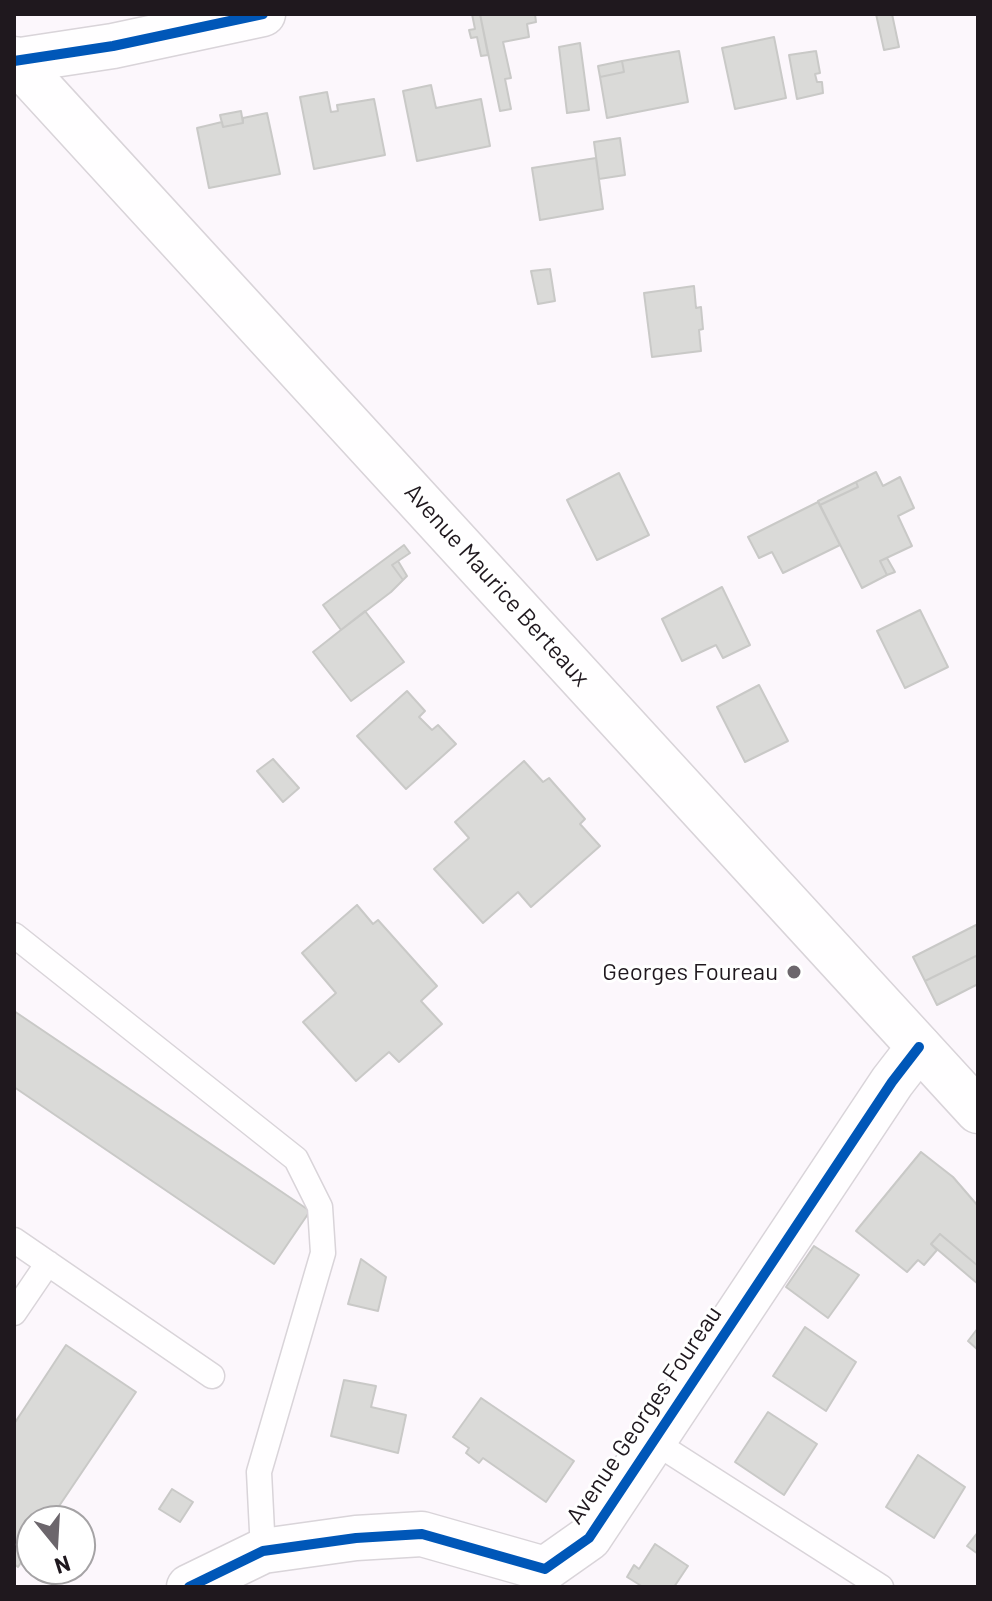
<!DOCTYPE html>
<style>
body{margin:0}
#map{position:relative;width:992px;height:1601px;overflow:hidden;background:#fcf7fc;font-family:Barlow,sans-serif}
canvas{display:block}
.frame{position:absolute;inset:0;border:16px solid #1f181e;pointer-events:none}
.north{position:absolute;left:16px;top:1505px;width:80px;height:80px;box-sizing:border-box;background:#fff;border:2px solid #a5a3a5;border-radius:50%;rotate:162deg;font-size:22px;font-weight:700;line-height:32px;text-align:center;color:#1f181e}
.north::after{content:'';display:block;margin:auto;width:28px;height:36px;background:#6c666c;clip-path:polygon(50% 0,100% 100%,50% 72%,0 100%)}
</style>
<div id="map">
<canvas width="992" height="1601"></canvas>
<div class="frame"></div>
<div class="north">N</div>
</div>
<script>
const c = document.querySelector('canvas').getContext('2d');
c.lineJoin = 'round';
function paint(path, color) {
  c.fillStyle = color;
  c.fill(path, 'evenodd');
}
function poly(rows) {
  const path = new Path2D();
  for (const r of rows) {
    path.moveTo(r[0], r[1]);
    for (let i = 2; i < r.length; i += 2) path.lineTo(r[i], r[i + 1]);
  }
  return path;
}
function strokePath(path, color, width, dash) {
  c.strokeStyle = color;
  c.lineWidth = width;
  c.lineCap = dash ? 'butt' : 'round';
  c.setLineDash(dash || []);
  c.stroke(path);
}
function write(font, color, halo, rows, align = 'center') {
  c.font = font + ' Barlow,sans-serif';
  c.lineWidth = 6;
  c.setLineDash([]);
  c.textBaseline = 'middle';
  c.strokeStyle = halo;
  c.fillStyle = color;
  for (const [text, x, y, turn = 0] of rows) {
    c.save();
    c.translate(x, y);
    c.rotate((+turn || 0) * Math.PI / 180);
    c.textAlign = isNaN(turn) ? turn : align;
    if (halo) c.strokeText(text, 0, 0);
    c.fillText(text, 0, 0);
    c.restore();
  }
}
const building = poly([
 [472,14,480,14,488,55,481,56,477,37,471,38,469,30,475,29,472,14],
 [480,14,535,14,536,22,527,24,529,37,503,42,511,78,505,79,511,109,500,111,480,14],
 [876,14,892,14,899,47,884,50,876,14],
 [774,37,786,98,735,109,722,48,774,37],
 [580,43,589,110,567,113,559,47,580,43],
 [679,51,688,102,607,118,600,77,624,72,622,61,679,51],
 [816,51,820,73,815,74,817,82,822,82,823,93,797,99,789,55,816,51],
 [622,61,624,72,600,77,598,66,622,61],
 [431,85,436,108,481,99,490,146,417,161,403,91,431,85],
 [327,92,331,112,338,111,337,105,374,99,385,155,314,169,300,97,327,92],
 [241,111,243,123,223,127,220,115,241,111],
 [267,113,280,174,209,188,197,128,222,122,223,127,243,123,243,118,267,113],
 [620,138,625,175,599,179,594,142,620,138],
 [596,158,603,209,540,220,532,168,596,158],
 [550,269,555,301,538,304,531,271,550,269],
 [694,286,696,308,701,307,703,329,699,330,701,351,652,357,644,293,694,286],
 [876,472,883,486,900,477,914,508,898,516,912,546,880,561,887,575,862,588,820,505,858,487,856,482,876,472],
 [619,473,649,535,597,560,567,500,619,473],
 [856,482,858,487,820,505,818,501,856,482],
 [818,502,840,545,783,573,772,552,759,558,748,537,818,502],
 [404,545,410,553,392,565,403,580,391,592,341,630,323,605,404,545],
 [887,558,895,572,887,575,880,561,887,558],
 [398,561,407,576,403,580,392,565,398,561],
 [722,587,750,645,723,658,716,645,682,661,662,619,722,587],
 [920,610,948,667,905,688,877,631,920,610],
 [365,611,404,662,351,701,313,652,365,611],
 [759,685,788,741,745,762,717,707,759,685],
 [407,691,425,711,419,717,432,730,438,725,456,744,406,789,357,736,407,691],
 [273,759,299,788,283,802,257,771,273,759],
 [524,761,543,782,549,778,585,819,580,824,600,846,531,907,518,892,483,923,434,869,469,838,455,822,524,761],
 [357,905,373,924,378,920,437,986,421,1001,442,1024,399,1062,389,1052,356,1081,303,1022,336,993,302,953,357,905],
 [978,924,978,955,925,981,913,957,978,924],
 [978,955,978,984,937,1005,925,981,978,955],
 [14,1011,310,1211,274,1264,14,1087,14,1011],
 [921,1152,953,1177,978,1206,978,1266,940,1234,931,1244,937,1250,924,1265,918,1260,907,1272,856,1231,921,1152],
 [940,1234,978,1266,978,1284,931,1244,940,1234],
 [814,1246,859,1275,828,1318,786,1287,814,1246],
 [361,1259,386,1277,378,1311,348,1304,361,1259],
 [805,1327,856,1362,826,1411,773,1376,805,1327],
 [978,1328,978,1350,968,1341,978,1328],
 [66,1345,136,1392,49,1521,32,1521,32,1546,18,1567,14,1564,14,1424,66,1345],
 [344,1380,376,1386,371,1407,406,1415,398,1453,331,1436,344,1380],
 [481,1398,574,1461,546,1502,483,1458,479,1463,466,1453,469,1448,453,1437,481,1398],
 [768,1412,817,1444,784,1495,735,1462,768,1412],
 [918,1455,965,1487,934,1538,886,1507,918,1455],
 [172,1489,193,1502,180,1522,159,1509,172,1489],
 [978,1532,978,1554,967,1546,978,1532],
 [655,1544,688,1566,674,1587,643,1587,627,1577,634,1565,639,1569,655,1544]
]);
paint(building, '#dadad8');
strokePath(building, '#c9c9c7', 2);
const service = poly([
 [14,935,296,1159,320,1207,323,1253,259,1472,263,1551],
 [14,1240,212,1376],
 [14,1313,48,1263],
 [653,1441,881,1587]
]);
const minor = poly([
 [189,1587,263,1551,356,1538,422,1534,545,1569,589,1538,892,1082,919,1047]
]);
const tertiary = poly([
 [14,61,113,46,263,14]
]);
const secondary = poly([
 [14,59,978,1111]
]);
strokePath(service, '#d9d4d9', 27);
strokePath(minor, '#d9d4d9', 47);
strokePath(tertiary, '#d9d4d9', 47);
strokePath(secondary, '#d9d4d9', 47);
strokePath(service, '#fffeff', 24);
strokePath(minor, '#fffeff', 44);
strokePath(tertiary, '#fffeff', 44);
strokePath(secondary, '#fffeff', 44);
strokePath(poly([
 [14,61,113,46,263,14],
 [189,1587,263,1551,356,1538,422,1534,545,1569,589,1538,892,1082,919,1047]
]), '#0057b8', 10);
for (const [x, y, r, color] of [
 [794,972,8,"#6c666c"]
]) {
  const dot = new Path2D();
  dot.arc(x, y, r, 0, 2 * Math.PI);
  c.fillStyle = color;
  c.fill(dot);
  strokePath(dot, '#fff', 3);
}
write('24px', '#1f181e', '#fff', [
 ["Avenue Maurice Berteaux",497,585,48],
 ["Avenue Georges Foureau",644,1415,-56]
]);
write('24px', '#1f181e', '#fff', [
 ["Georges Foureau",778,972]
], 'right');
</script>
